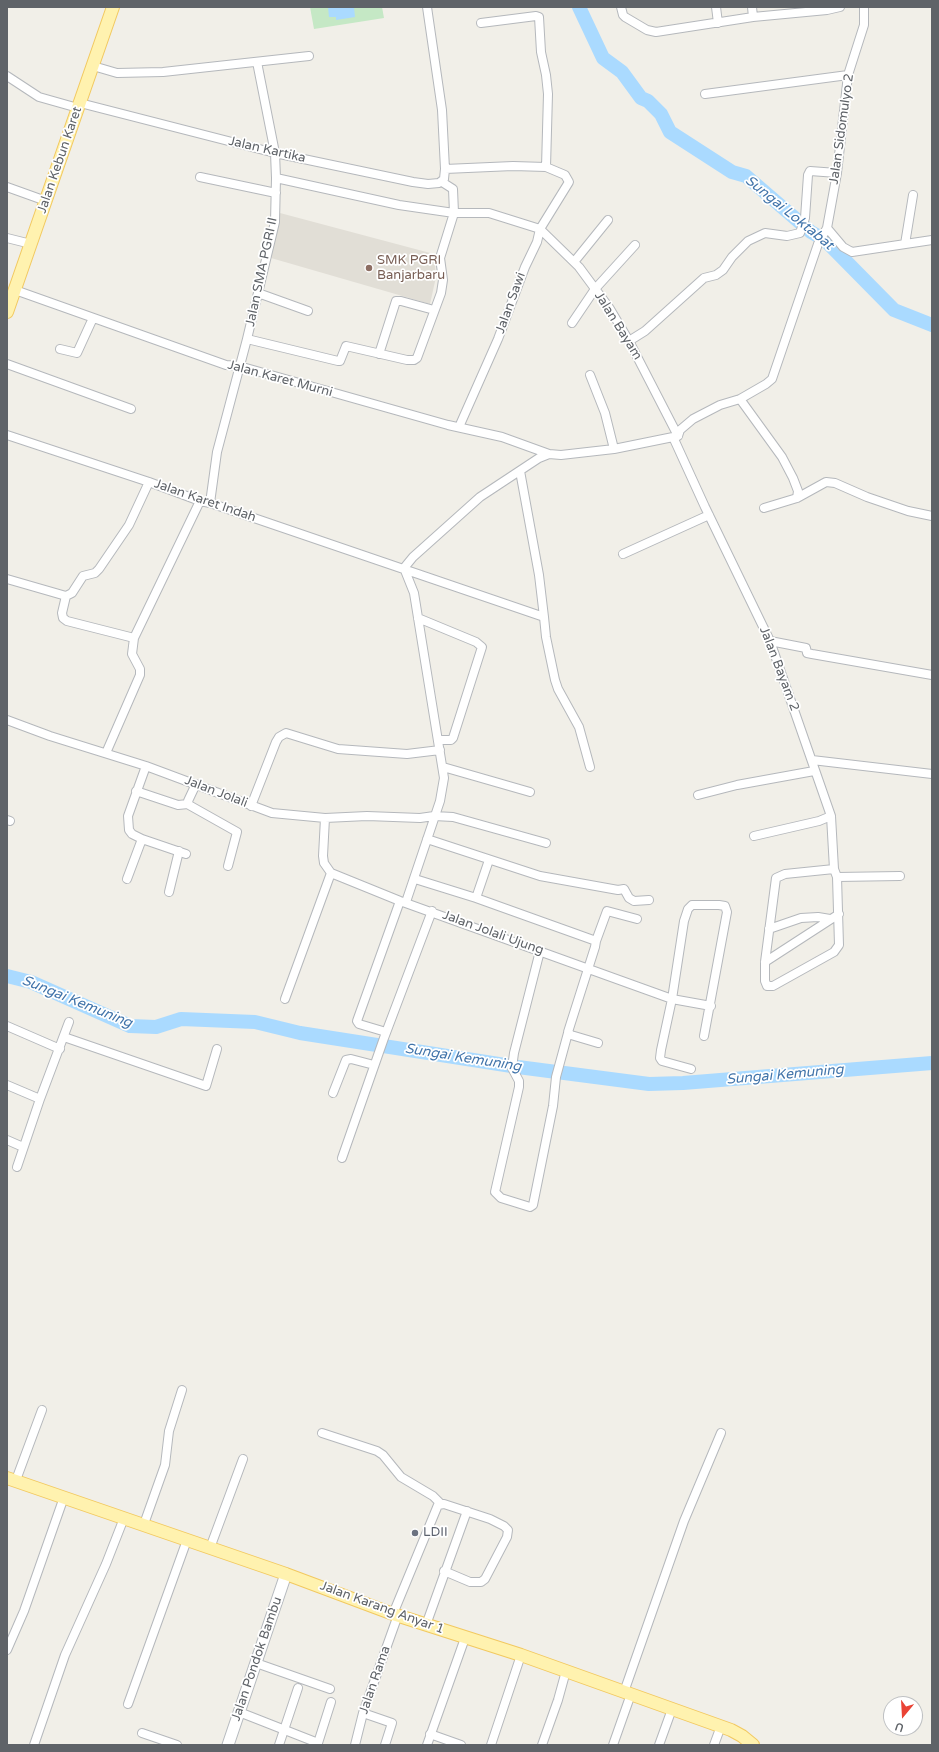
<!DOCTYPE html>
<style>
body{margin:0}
#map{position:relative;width:939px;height:1752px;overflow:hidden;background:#f1efe8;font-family:"Varela Round",sans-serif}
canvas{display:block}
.frame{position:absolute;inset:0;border:8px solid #5f6368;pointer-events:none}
.north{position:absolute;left:883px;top:1696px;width:40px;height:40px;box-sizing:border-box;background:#fff;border:1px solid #bfc1c3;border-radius:50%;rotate:198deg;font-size:11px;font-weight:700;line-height:16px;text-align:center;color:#5f6368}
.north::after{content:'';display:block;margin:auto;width:14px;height:18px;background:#ea4335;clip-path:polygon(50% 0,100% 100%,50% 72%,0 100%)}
</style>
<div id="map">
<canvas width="939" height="1752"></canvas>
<div class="frame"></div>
<div class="north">U</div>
</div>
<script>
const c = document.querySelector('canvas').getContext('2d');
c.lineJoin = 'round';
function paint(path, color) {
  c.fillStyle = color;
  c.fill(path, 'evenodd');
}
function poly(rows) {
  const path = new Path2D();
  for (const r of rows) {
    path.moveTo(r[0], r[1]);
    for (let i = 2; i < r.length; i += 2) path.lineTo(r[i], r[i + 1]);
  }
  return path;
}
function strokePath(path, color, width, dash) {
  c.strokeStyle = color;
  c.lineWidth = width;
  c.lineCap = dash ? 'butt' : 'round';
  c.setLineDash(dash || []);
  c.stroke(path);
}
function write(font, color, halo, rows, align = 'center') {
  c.font = font + ' "Varela Round",sans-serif';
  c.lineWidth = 3.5;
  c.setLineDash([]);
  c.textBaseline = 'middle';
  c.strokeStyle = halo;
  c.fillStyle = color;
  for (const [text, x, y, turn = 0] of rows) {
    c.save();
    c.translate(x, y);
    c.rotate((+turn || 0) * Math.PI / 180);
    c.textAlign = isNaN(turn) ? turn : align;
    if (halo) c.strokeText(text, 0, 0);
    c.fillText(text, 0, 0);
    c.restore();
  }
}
paint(poly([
 [280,213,434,254,436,277,430,304,271,258]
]), '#e1ded6');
paint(poly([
 [310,7,382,7,384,18,314,29]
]), '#c5e8c5');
paint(poly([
 [328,7,354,7,355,17,336,20,336,17,329,17]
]), '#aadaff');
strokePath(poly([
 [579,7,603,58,622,72,641,98,648,101,661,114,670,132,732,172,746,176,811,232,825,240,894,310,932,325],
 [7,976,31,982,130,1026,156,1027,181,1019,255,1022,300,1033,518,1067,649,1084,683,1083,932,1063]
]), '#aadaff', 14);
const street = poly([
 [621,7,623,15,625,17,647,30,656,32,753,17],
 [716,7,718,23],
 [752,7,753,17,827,10,840,7],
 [481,23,536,16,539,17,541,52,546,75,548,94,546,167],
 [93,66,117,73,163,72,309,56],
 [7,76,39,97,78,108],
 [705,94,848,75],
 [80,103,275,153,413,182,428,184,439,183,444,179,445,169,442,110,427,7],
 [445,169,513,166,546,167,565,175,569,182,540,229,537,242,525,267,498,339,459,427],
 [200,177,276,193],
 [276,178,399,205,454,213,489,213,540,229,579,267,610,309,629,341,678,436],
 [7,187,46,201],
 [827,228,843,247,852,252,932,240],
 [7,238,31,244],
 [905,244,913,195],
 [574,262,608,220],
 [15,290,226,365,239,366,448,425,502,437,549,454],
 [258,293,308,311],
 [572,323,595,289,635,245],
 [247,339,338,361,340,361,346,346,407,360,414,360,417,358,441,293,443,280,440,258,454,213,453,189,442,182],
 [629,341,645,331,704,278,716,275,723,270,732,257,748,241,765,233,787,236,800,233,805,218,808,175,810,171,837,173],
 [60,349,77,353,93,318],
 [379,354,396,301,401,301,434,310],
 [7,364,131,409],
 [590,375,605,413,614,449],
 [740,399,782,457,793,478,798,491,797,498],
 [7,435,149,482,200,501,210,503,544,617,546,637,555,680,558,689,579,727,590,767],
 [673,437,705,507,770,641,831,816,834,869,837,877,839,945,834,952,773,986,767,986,765,981,765,962,776,878,785,874,834,869],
 [520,471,539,575,544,617],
 [210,503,217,452,247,339,275,222,276,178,275,153,257,62],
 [764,508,797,498,826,482,835,483,867,497,908,511,932,516],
 [623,554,709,515],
 [404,568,413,557,480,497,539,458,549,454,561,455,614,449,678,436,680,430,693,419,720,405,740,399,766,384,772,379,818,244,827,228,837,173,848,75,864,25,864,7],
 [404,568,414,593,444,778,440,801,406,902],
 [7,579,66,596,62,613,63,618,67,621,134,638,200,501],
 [66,596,72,593,83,576,95,573,99,569,129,525,149,482],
 [418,618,476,642,482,647,453,738,451,740,439,740],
 [770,641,806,648,807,653,812,654,932,675],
 [7,720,50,736,146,766,272,813,325,818,367,816,420,818,434,816,453,817,546,843],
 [106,753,140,675,140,669,132,654,134,638],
 [812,760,932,774],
 [146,766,128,816,129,830,132,834,142,839,186,854],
 [443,767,530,792],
 [196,784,188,801,189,805,237,832,228,866],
 [136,791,178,805,188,804],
 [698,795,737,785,814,771],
 [251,806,276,742,279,737,286,733,338,749,407,754,440,750],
 [325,818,323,856,324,863,331,873,400,901,672,999,711,1006],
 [7,820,10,821],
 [754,836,819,821,831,816],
 [427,839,540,876,618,890,624,889,629,898,634,901,649,900],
 [837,877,900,876],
 [127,879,142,839],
 [415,879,476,898,596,941,595,947,568,1032,571,1035,598,1043],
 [169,892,179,851],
 [476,898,489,860],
 [769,929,801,918,818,917,830,919],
 [596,941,607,911,637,919],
 [540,951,514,1053,512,1068,519,1081,519,1087,495,1192,501,1198,530,1207,533,1205,553,1106,556,1077,568,1033],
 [765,962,839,914],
 [285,999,331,873],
 [7,1026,60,1049],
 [386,1032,359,1024,357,1021,400,901],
 [64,1037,206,1086,217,1049],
 [691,1069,662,1061,660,1058,661,1050,672,999,684,921,688,909,692,905,719,905,725,906,727,912,704,1036],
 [7,1085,40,1099],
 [333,1093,346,1060,351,1059,374,1065],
 [7,1140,23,1147],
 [342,1158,384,1038,432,911],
 [17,1167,40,1099,69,1022],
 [322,1433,377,1451,383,1455,401,1477,433,1496,441,1504],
 [16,1480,42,1410],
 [144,1524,165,1465,169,1431,182,1390],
 [210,1548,243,1459],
 [393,1614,438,1505,444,1504,490,1519,504,1526,508,1530,507,1537,485,1579,481,1582,470,1582,444,1571],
 [426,1625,467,1511],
 [7,1650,24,1611,64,1497],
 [256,1663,330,1689],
 [624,1692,684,1521,721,1433],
 [128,1704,187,1540],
 [239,1712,318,1743,317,1745],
 [363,1713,392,1723,385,1745],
 [142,1733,177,1745],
 [430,1734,461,1745],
 [318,1743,331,1702],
 [34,1745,65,1655,106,1564,124,1518],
 [279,1745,298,1688],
 [355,1745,363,1713,398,1615],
 [427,1745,465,1638],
 [491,1745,521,1655],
 [542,1745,558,1700,566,1671],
 [613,1745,631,1694],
 [659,1745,672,1709],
 [714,1745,721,1726]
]);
const secondary = poly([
 [228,1745,286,1574]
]);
const primary = poly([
 [7,312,113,7],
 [7,1478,286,1574,393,1614,521,1655,731,1730,742,1736,753,1745]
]);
strokePath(street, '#b5b8bc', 10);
strokePath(secondary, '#b6babf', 13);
strokePath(primary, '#f2c960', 14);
strokePath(street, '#fff', 8);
strokePath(secondary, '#fff', 11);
strokePath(primary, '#fff2af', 12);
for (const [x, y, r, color] of [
 [369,268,4,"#8d6e63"],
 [415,1533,4,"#6b7280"]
]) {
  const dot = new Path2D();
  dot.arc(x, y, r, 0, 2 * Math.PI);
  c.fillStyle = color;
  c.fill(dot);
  strokePath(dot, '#fff', 1.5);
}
write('13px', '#5f6368', '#fff', [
 ["Jalan Sidomulyo 2",842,129,-82],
 ["Jalan Kartika",267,150,13],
 ["Jalan Kebun Karet",60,160,-71],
 ["Jalan SMA PGRI II",262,272,-78],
 ["Jalan Sawi",511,303,-70],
 ["Jalan Bayam",618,326,58],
 ["Jalan Karet Murni",280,379,15],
 ["Jalan Karet Indah",205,501,19],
 ["Jalan Bayam 2",779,669,69],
 ["Jalan Jolali",216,792,21],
 ["Jalan Jolali Ujung",493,933,20],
 ["Jalan Karang Anyar 1",382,1608,20],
 ["Jalan Pondok Bambu",257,1659,-71],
 ["Jalan Rama",375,1680,-71]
]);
write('13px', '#785e54', '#fff', [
 ["SMK PGRI",377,261],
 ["Banjarbaru",377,276]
], 'left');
write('13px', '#5b616d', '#fff', [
 ["LDII",423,1533]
], 'left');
write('italic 14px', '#4174aa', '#fff', [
 ["Sungai Loktabat",789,213,39],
 ["Sungai Kemuning",77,1002,22],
 ["Sungai Kemuning",463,1058,9],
 ["Sungai Kemuning",785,1075,-5]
]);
</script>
